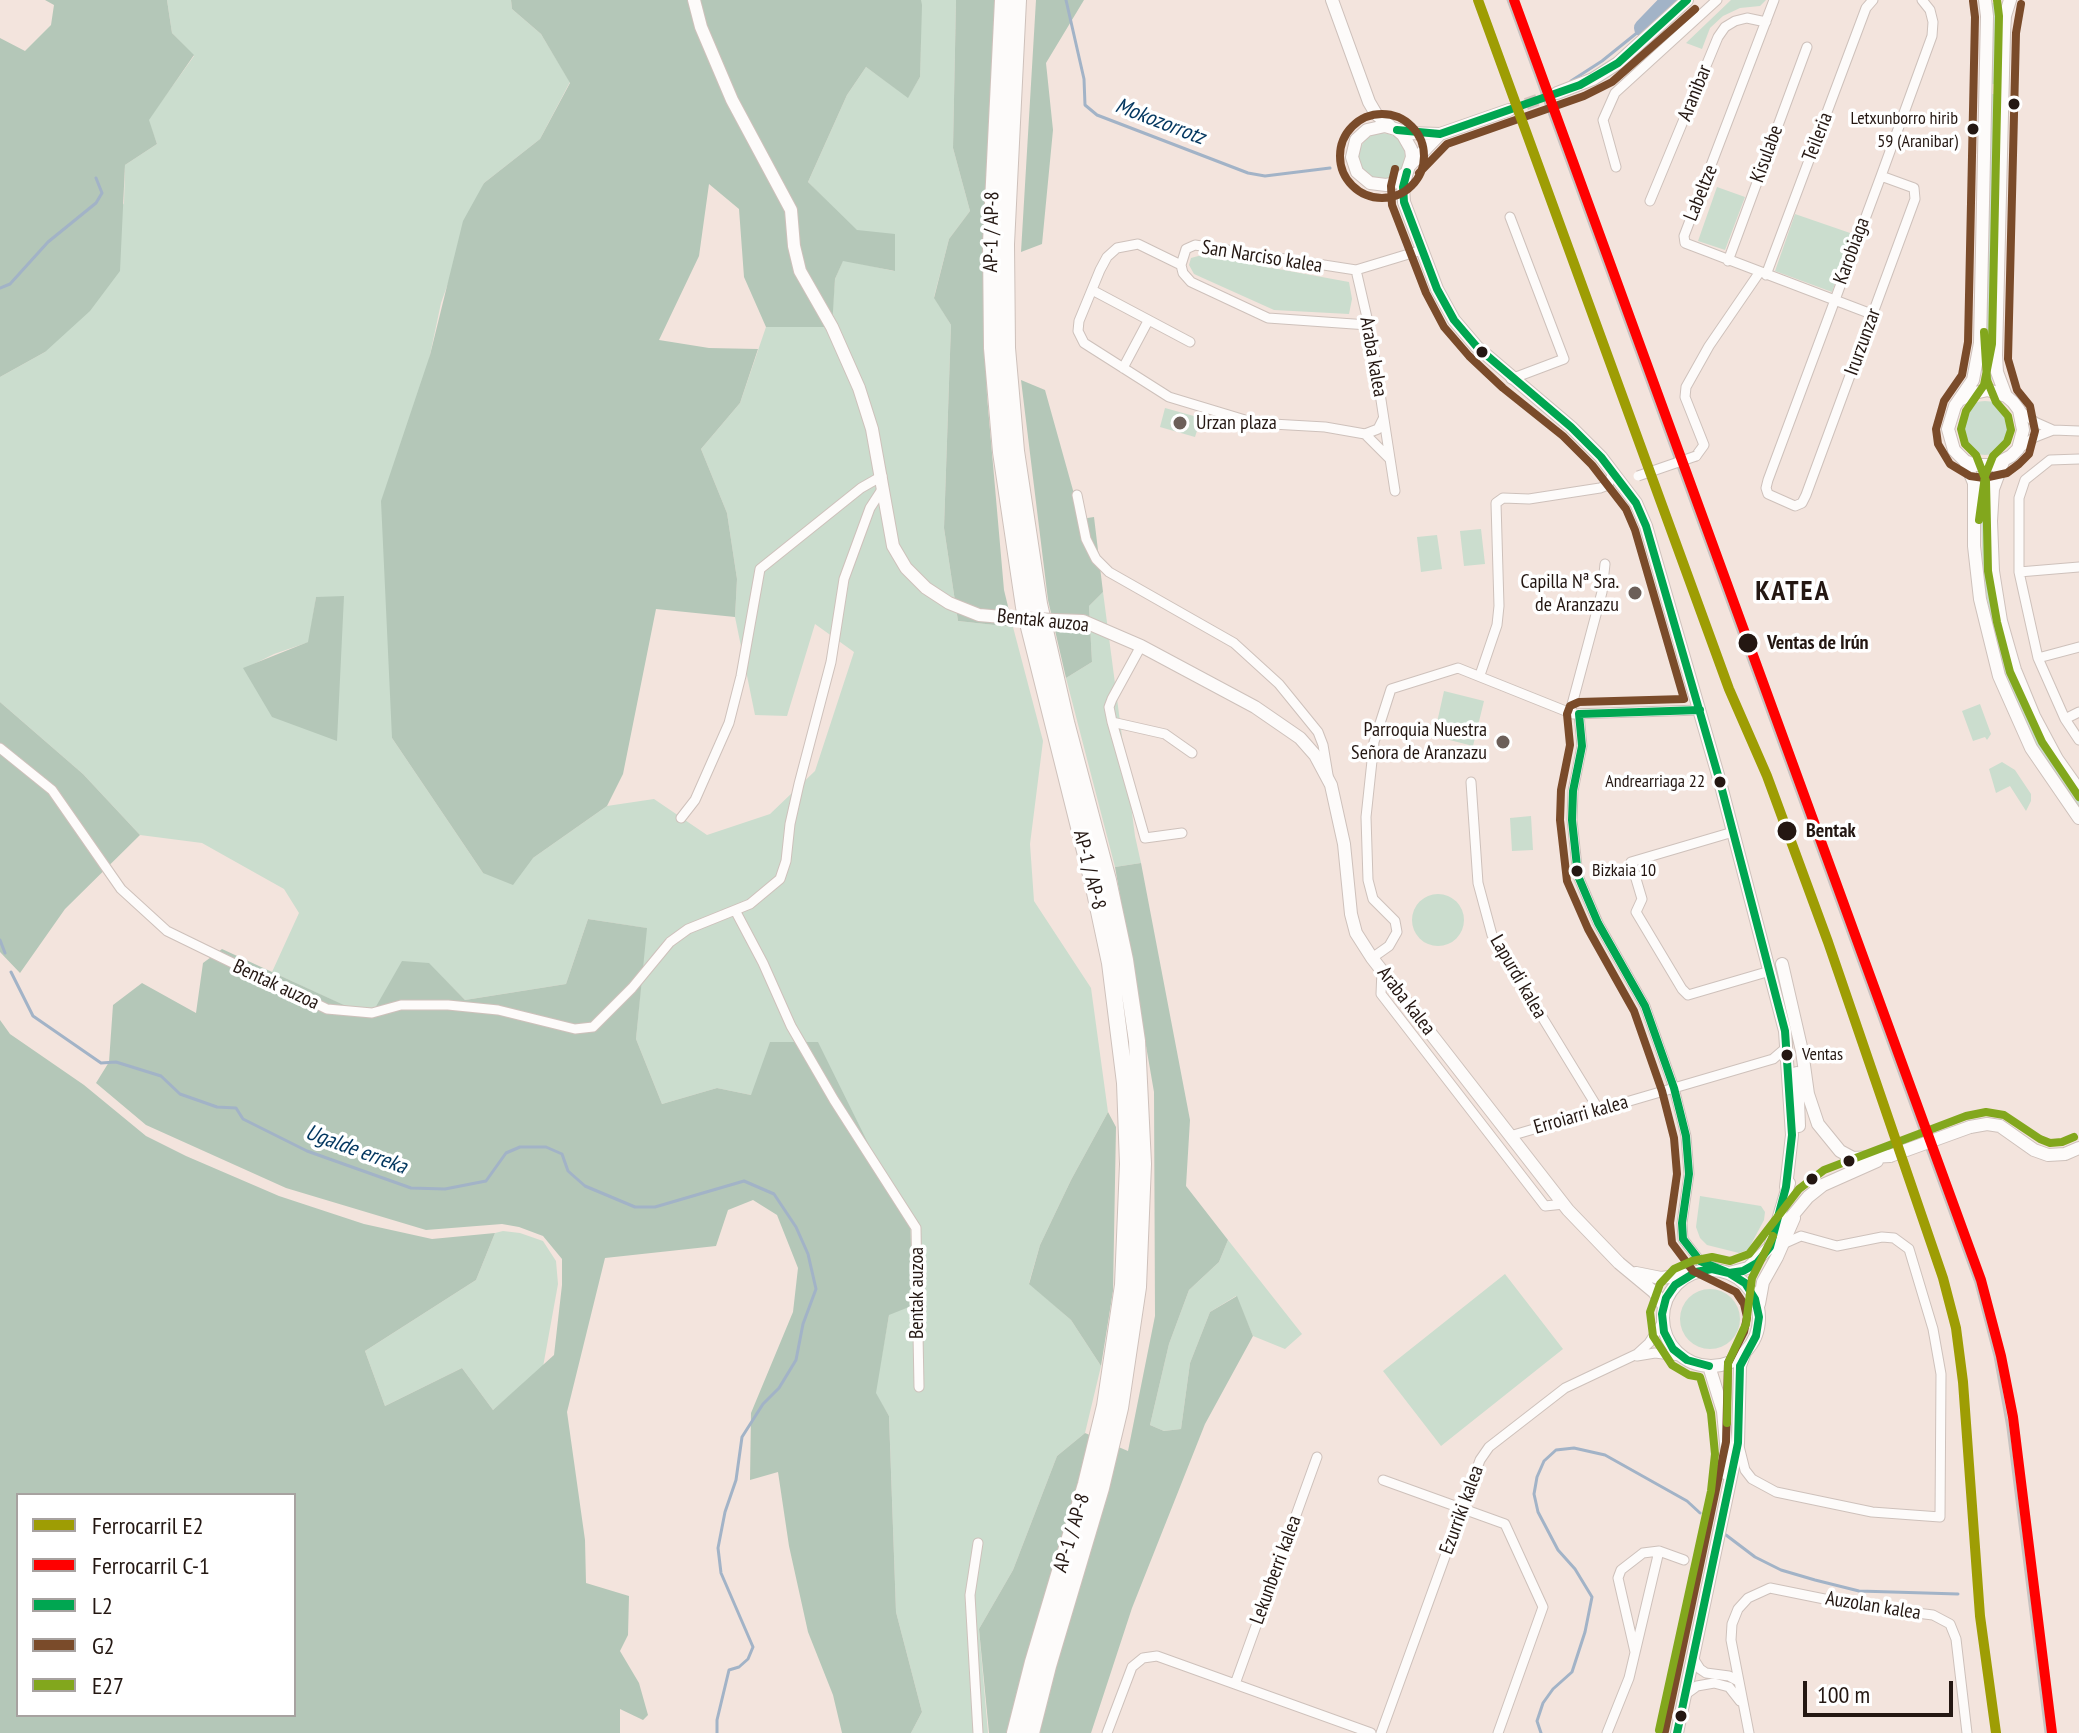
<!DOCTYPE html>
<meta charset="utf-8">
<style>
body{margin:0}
#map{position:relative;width:2079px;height:1733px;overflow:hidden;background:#f3e4dd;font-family:"PT Sans Narrow",sans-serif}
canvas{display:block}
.legend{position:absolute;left:16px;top:1493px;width:280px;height:224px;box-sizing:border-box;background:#fff;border:2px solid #a7a2a0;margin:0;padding:10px 14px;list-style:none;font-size:24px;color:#241712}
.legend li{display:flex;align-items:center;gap:16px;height:40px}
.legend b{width:40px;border:2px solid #a7a2a0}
.scale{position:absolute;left:1803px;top:1681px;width:150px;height:36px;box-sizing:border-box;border:4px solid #241712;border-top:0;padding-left:10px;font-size:24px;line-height:28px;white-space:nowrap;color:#241712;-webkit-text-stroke:6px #fff;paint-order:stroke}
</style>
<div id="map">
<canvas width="2079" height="1733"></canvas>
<ul class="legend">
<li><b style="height:10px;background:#9e9d04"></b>Ferrocarril E2</li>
<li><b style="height:10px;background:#f00"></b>Ferrocarril C-1</li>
<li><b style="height:10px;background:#00a651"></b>L2</li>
<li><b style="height:10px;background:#7a4b2a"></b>G2</li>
<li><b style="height:10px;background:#82a71d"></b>E27</li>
</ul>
<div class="scale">100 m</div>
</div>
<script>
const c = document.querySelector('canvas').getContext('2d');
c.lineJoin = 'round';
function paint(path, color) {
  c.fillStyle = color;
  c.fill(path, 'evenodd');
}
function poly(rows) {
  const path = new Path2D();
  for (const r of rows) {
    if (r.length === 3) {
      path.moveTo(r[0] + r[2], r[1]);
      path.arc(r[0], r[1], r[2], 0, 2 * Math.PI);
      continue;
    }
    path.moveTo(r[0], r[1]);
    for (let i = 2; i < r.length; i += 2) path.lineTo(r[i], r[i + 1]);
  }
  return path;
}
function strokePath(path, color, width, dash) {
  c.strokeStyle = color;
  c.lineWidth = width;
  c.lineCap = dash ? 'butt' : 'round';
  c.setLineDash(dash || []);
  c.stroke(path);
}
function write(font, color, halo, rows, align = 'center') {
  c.font = font + ' "PT Sans Narrow",sans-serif';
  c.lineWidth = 7;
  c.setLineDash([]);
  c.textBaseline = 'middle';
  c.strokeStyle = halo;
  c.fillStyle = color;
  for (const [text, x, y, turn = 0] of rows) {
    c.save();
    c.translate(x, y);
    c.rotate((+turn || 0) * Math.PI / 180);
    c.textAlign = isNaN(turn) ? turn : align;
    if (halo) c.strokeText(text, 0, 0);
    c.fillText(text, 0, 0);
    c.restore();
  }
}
paint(poly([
 [167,0,511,0,512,9,541,34,570,82,540,139,484,183,441,303,430,355,392,738,483,873,533,858,607,806,654,799,707,835,770,814,815,771,854,652,815,624,787,716,755,715,735,617,737,579,727,513,701,449,740,403,766,327,831,327,835,279,843,260,894,271,808,182,847,95,866,67,908,97,920,77,921,0,956,0,953,148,970,211,949,239,934,297,951,325,944,528,958,621,1013,627,1043,741,1030,844,1034,901,1091,988,1108,1112,1071,1180,1040,1245,1029,1283,1071,1320,1101,1366,1085,1433,1057,1456,1013,1570,979,1629,988,1733,911,1733,922,1712,896,1612,889,1416,875,1393,889,1315,751,1095,717,1088,662,1104,636,1039,646,928,588,919,566,984,465,1000,429,964,371,1018,272,972,299,913,284,889,202,843,140,835,83,774,0,702,0,377,45,352,124,203,125,165,157,144,148,120,194,56,172,33],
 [316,597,337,741,244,669,274,654,309,642],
 [1731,0,1766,0,1760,6,1740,8,1723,16,1710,28,1702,49,1686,43],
 [1992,3,2001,3,1997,84,1992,84],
 [1992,94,1997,94,1989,359,1992,380,1981,380,1985,360],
 [1382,156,23],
 [1717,187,1745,197,1725,250,1698,241],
 [1795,214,1853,234,1832,292,1775,271],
 [1202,255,1349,282,1352,299,1349,314,1274,310,1194,274,1189,265,1191,258],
 [1985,428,27],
 [1165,408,1201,418,1195,437,1160,427],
 [1980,475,1988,475,1985,529,1987,564,2002,651,2032,726,2079,800,2079,809,2033,741,1999,660,1983,578],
 [1481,529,1485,564,1464,566,1460,531],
 [1437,535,1442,569,1421,572,1417,537],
 [1103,592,1135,836,1141,863,1115,867,1066,678,1092,662,1089,606],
 [1444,691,1484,701,1473,746,1434,736],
 [1980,704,1991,734,1987,740,1985,737,1973,741,1962,711],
 [2002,762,2015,770,2031,794,2031,801,2026,811,2010,786,1996,793,1989,769],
 [1531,816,1533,850,1512,851,1510,818],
 [1438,920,26],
 [1700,1196,1761,1206,1765,1212,1764,1220,1748,1250,1739,1253,1707,1245,1700,1238,1696,1227],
 [503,1231,520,1233,543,1241,556,1261,558,1284,543,1367,493,1410,462,1368,385,1406,365,1351,476,1280,495,1233],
 [1228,1240,1302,1334,1285,1349,1253,1336,1236,1296,1210,1312,1190,1363,1181,1429,1164,1431,1150,1425,1169,1344,1189,1290,1219,1262],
 [1505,1274,1563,1349,1441,1446,1383,1371],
 [1710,1319,30]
]), '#cbddce');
paint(poly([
 [45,0,167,0,172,33,194,55,149,120,157,144,125,165,120,271,90,311,45,352,0,377,0,38,25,51,51,25,54,5],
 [511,0,921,0,922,5,920,77,908,98,866,67,847,95,808,182,857,230,895,234,895,271,843,261,835,279,832,327,766,327,744,277,739,209,709,184,699,256,659,340,709,348,758,349,740,403,701,449,727,513,737,579,735,617,656,609,623,774,607,806,533,858,513,885,483,873,392,738,381,501,430,355,463,221,484,183,540,139,570,83,541,34,512,9],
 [956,0,997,0,983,273,987,396,1004,590,1013,627,958,621,944,528,951,325,934,298,949,239,970,211,953,148],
 [1036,0,1084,0,1046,63,1053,130,1042,244,1021,252],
 [1021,380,1045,390,1081,519,1094,517,1103,592,1089,606,1092,662,1066,678,1048,600],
 [344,596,337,741,272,717,243,668,308,642,316,597],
 [0,702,83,774,140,835,65,909,20,973,0,952],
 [1141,863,1190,1120,1186,1186,1228,1240,1219,1262,1189,1290,1169,1344,1150,1425,1164,1431,1181,1429,1190,1363,1210,1312,1237,1296,1253,1336,1205,1424,1132,1608,1091,1733,989,1733,979,1629,1013,1570,1057,1456,1085,1433,1128,1451,1155,1316,1154,1092,1115,867],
 [588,919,647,928,636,1039,662,1104,717,1088,751,1095,770,1042,818,1042,910,1228,914,1305,889,1315,876,1393,889,1416,896,1612,922,1712,911,1733,842,1733,833,1695,808,1632,789,1546,778,1472,750,1480,751,1413,793,1312,798,1268,777,1215,753,1200,728,1210,716,1246,605,1258,567,1412,585,1540,586,1583,629,1596,628,1635,620,1651,639,1683,648,1715,643,1720,620,1709,620,1733,0,1733,0,1020,10,1034,84,1085,146,1136,186,1156,279,1196,364,1224,432,1239,495,1233,476,1280,365,1351,385,1406,462,1368,493,1410,554,1355,562,1285,562,1259,543,1236,519,1227,502,1224,426,1230,286,1188,146,1125,96,1083,109,1062,113,1005,142,983,196,1013,203,963,222,949,370,1017,402,961,429,963,465,1000,566,984],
 [18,1495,294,1495,294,1715,18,1715],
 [1108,1112,1116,1127,1113,1291,1101,1366,1071,1320,1029,1284,1040,1245,1071,1180]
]), '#b4c7b8');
strokePath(poly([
 [1066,0,1084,79,1085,105,1097,115,1248,173,1265,176,1330,168],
 [1571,81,1602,61,1643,28],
 [0,288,10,284,48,242,96,203,102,193,96,178],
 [0,940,5,953],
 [11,972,33,1016,101,1063,116,1062,161,1076,180,1094,217,1107,236,1108,243,1119,307,1151,411,1188,445,1189,486,1181,506,1153,520,1147,546,1147,562,1154,568,1171,585,1186,635,1207,655,1207,744,1181,774,1194,796,1227,808,1254,816,1289,803,1324,796,1360,779,1388,763,1404,742,1437,736,1480,725,1512,718,1548,721,1573,753,1647,748,1659,739,1667,729,1670,717,1720,717,1733],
 [1726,1535,1755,1557,1781,1570,1815,1580,1859,1591,1958,1594],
 [1541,1733,1537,1721,1543,1703,1553,1689,1572,1672,1585,1632,1592,1597,1575,1569,1558,1550,1538,1512,1534,1494,1537,1477,1544,1461,1556,1450,1574,1448,1605,1455,1687,1501,1700,1513]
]), '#a2b3c7', 3);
strokePath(poly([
 [1643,28,1670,0]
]), '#a2b3c7', 18);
strokePath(poly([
 [1509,110,1557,93]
]), '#d4c5bf', 12, [12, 6]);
const street = poly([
 [1774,0,1684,236,1685,243,1874,315],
 [1616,167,1603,120,1615,93,1717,0],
 [1881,176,1914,188,1915,199,1806,495,1802,503,1795,506,1768,494,1766,488,1768,480,1881,176,1932,36,1933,22,1930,10,1922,0],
 [1650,201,1718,37,1725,27,1735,21,1747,18,1766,22],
 [1510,217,1564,359,1511,379],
 [1728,261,1807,47],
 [1181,265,1138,244,1117,248,1107,257,1100,270,1079,321,1078,331,1084,343,1169,397,1255,423,1325,427,1365,434,1378,429,1383,419],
 [1181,265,1186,249,1195,245,1356,270,1422,250],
 [1181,265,1183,273,1191,282,1268,318,1368,325],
 [1356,270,1371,335,1395,491],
 [1766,275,1866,8,1873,0],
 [1092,290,1190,342],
 [1123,368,1148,321],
 [2019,410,2035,422,2053,430,2079,431],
 [1365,434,1389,458],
 [2018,449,2035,437,2053,430],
 [1696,456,1704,445,1685,397,1686,387,1709,346,1759,273],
 [2079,459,2050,460,2025,480,2019,498,2019,572,2038,658,2065,719,2079,740],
 [1077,495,1086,539,1096,559,1109,572,1234,643,1279,684,1318,732,1323,745,1328,775],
 [2019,572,2079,567],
 [1141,646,1112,699,1109,707,1112,722,1145,838,1182,833],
 [2038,658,2079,647],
 [1480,675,1497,625,1499,606,1496,503,1503,498,1529,499,1600,488,1608,485,1613,472],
 [1570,712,1602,592,1605,564],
 [1579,714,1582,746,1573,791,1572,820,1578,876,1598,923,1645,1006,1674,1088,1686,1136,1689,1174,1682,1223,1683,1239,1700,1261,1720,1270],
 [2065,719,2079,712],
 [1112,722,1165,734,1192,753],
 [0,748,52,790,121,889,167,931,327,1009,372,1013,401,1005,448,1005,498,1010,575,1029,593,1027,632,988,670,942,688,929,750,904,780,879,786,861,790,824,799,784,831,662,844,579,870,508,883,488],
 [1471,782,1478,883,1492,935,1599,1110],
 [681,818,695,800,729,723,741,676,760,569,861,488,882,476],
 [1733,832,1631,862,1642,899,1636,912,1682,989,1688,995,1770,971],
 [736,912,763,963,791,1026,834,1100,916,1228,919,1387],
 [1372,958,1389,946,1397,932,1395,921,1373,899,1368,880,1366,817,1374,742,1391,689,1458,668,1573,714,1700,710],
 [1382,970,1381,994,1545,1206,1564,1204],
 [1510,1136,1773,1059,1787,1047],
 [1637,1356,1655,1353,1680,1356],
 [1739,1446,1745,1470,1752,1479,1776,1492,1872,1512,1940,1517,1941,1374,1933,1329,1909,1249,1894,1238,1882,1237,1837,1246,1801,1236,1783,1244],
 [1383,1480,1505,1524,1543,1607,1498,1733],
 [1659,1551,1684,1560],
 [1693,1658,1700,1669,1706,1673,1729,1676,1738,1681],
 [1235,1684,1317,1457],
 [1686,1694,1697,1686,1714,1683,1729,1687,1740,1701],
 [978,1733,970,1595,978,1543],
 [1107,1733,1132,1667,1143,1658,1157,1656,1371,1733],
 [1381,1733,1480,1460,1489,1447,1565,1388,1637,1354,1649,1343,1662,1323],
 [1607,1733,1629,1678,1659,1551,1643,1553,1621,1570,1618,1578,1635,1652],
 [1749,1733,1731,1640,1732,1624,1738,1609,1748,1598,1770,1588,1859,1606,1933,1615,1950,1624,1956,1639,1967,1733]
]);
const secondary = poly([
 [694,0,701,27,732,100,791,210,794,246,800,271,832,327,859,388,872,429,893,546,906,568,926,588,949,603,979,615,1014,618],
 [1332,0,1369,102,1376,114,1390,126],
 [1557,93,1593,79,1618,63,1687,0],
 [1397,130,1403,135,1411,149,1412,157,1407,172,1394,183,1386,185,1370,183,1357,172,1352,157,1356,140,1367,130,1385,126,1409,133,1440,134,1509,110],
 [1410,165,1440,134],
 [1407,172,1403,187,1404,202,1437,289,1454,320,1477,347,1571,427,1601,457,1636,503,1646,526,1720,782,1785,1031,1792,1135,1786,1187],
 [2006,396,1997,372,1996,355,2004,33,2005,16,2010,0],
 [1962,399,1970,394,1988,390,2006,396,2013,402,2019,410,2023,430,2018,449,2011,456,1994,465,1975,465,1965,461,1954,450,1948,429,1955,406,1973,380,1980,343,1987,16,1985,0],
 [1965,461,1974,483,1974,546,1980,599,1999,676,2031,748,2079,818],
 [2003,462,1993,489,1991,521,1993,571,2001,621,2015,670,2034,716,2057,759,2079,790],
 [1055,620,1083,621,1141,646,1255,707,1300,738,1315,755,1331,785,1344,844,1351,914,1356,933,1372,958,1568,1210,1619,1263,1654,1292,1664,1306],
 [1782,964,1802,1051,1808,1094,1818,1124,1840,1151,1853,1158,1890,1156],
 [1797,1073,1799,1126],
 [1970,1127,1987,1124,2000,1126,2034,1150,2048,1155,2065,1154,2079,1148],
 [1778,1233,1808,1197,1823,1185,1877,1161],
 [1711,1318,48],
 [1636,1273,1661,1278,1685,1275],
 [1729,1273,1748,1268,1770,1247,1789,1183],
 [1759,1304,1763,1282,1777,1257,1794,1218],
 [1709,1366,1723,1411,1727,1454,1725,1473],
 [1677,1733,1738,1443,1740,1366,1745,1352]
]);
const highway = poly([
 [1003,0,991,243,992,348,1001,452,1024,607,1093,883,1110,963,1125,1083,1128,1164,1123,1285,1105,1406,1086,1484,1033,1662,1015,1733],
 [1018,0,1006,244,1007,348,1016,451,1039,604,1066,722,1108,880,1125,960,1137,1041,1143,1164,1138,1287,1120,1408,1101,1488,1048,1666,1031,1733]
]);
strokePath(street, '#cec1bb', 11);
strokePath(secondary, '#cec1bb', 14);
strokePath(highway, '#cec1bb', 18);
strokePath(street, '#fdfbfa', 9);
strokePath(secondary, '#fdfbfa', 12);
strokePath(highway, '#fdfbfa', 16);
strokePath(poly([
 [1508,0,1976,1283,1995,1356,2008,1428,2046,1733]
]), '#c8c3c1', 3);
const streetBridge = poly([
 [1638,476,1696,456]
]);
const secondaryBridge = poly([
 [1014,618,1055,620],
 [1890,1156,1970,1127]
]);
strokePath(streetBridge, '#cec1bb', 11, []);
strokePath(secondaryBridge, '#cec1bb', 14, []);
strokePath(streetBridge, '#fdfbfa', 9);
strokePath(secondaryBridge, '#fdfbfa', 12);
strokePath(poly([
 [1397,130,1440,134,1580,85,1618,63,1687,0],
 [1407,172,1403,187,1404,202,1437,289,1454,320,1477,347,1571,427,1601,457,1636,503,1646,526,1720,782,1785,1031,1792,1135,1786,1187,1770,1247,1757,1263,1743,1271,1729,1273,1700,1261,1683,1239,1682,1223,1689,1174,1686,1136,1674,1088,1645,1006,1598,923,1578,876,1572,820,1573,791,1582,746,1579,714],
 [1579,714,1700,710],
 [1677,1733,1738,1443,1740,1366,1756,1336,1759,1317,1755,1299,1745,1283,1729,1273,1712,1269,1696,1272,1675,1285,1666,1298,1662,1314,1664,1332,1673,1349,1687,1360,1709,1366]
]), '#00a651', 8);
strokePath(poly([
 [1973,1,1975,17,1968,342,1962,375,1944,401,1936,429,1938,444,1950,464,1970,476,1984,478,2007,473,2019,464,2029,454,2035,431,2030,406,2017,390,2008,359,2016,33,2021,4],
 [1382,156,42],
 [1395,169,1391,186,1392,205,1426,293,1444,327,1469,356,1503,388,1563,436,1592,465,1626,509,1635,530,1684,699,1579,702,1570,706,1567,714,1570,745,1561,790,1560,820,1567,881,1588,929,1634,1011,1662,1091,1674,1138,1677,1174,1670,1223,1672,1243,1693,1271,1736,1292,1744,1304,1747,1317,1744,1332,1728,1363,1726,1442,1665,1731],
 [1419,173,1447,144,1584,96,1612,82,1695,9]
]), '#7a4b2a', 8);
strokePath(poly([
 [1997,0,1999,16,1992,344,1984,385,1966,411,1961,429,1965,444,1976,455,1986,481,1988,571,1997,622,2010,672,2042,742,2079,797],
 [1979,520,1985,476,1993,456,2007,442,2011,430,2008,416,1996,402,1987,380,1984,332],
 [1727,1423,1728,1363,1746,1324,1752,1278,1773,1236],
 [1659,1730,1711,1491,1715,1454,1711,1413,1700,1377,1689,1375,1672,1365,1653,1336,1650,1312,1660,1284,1674,1269,1692,1261,1712,1257,1730,1261,1749,1254,1799,1189,1824,1170,1966,1116,1986,1112,2004,1115,2040,1139,2050,1143,2062,1142,2074,1137]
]), '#82a71d', 8);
strokePath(poly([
 [1478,0,1729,689,1767,776,1828,942,1943,1278,1956,1328,1963,1382,1980,1616,1996,1733]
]), '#9e9d04', 10);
strokePath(poly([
 [1514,0,1981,1280,2001,1356,2013,1417,2052,1733]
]), '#f00', 10);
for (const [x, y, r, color] of [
 [2014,104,7,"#241712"],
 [1973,129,7,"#241712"],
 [1482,352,7,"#241712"],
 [1180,423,8,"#6c5f59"],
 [1635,593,8,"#6c5f59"],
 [1748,643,11,"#241712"],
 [1503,742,8,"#6c5f59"],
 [1720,782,7,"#241712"],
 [1787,831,11,"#241712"],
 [1577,871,7,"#241712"],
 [1787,1055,7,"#241712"],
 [1849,1161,7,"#241712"],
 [1812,1179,7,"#241712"],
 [1681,1716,7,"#241712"]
]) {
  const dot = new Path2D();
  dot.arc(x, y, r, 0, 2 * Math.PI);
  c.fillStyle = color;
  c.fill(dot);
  strokePath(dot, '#fff', 3);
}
write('18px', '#241712', '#fff', [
 ["Letxunborro hirib",1958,119],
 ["59 (Aranibar)",1958,142],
 ["Andrearriaga 22",1705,782],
 ["Bizkaia 10",1592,871,"left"],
 ["Ventas",1802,1055,"left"]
], 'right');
write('20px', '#241712', '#fff', [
 ["Aranibar",1695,93,-68],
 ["Teileria",1818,137,-69],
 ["Kisulabe",1767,154,-70],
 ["Labeltze",1701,193,-68],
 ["AP-1 / AP-8",992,232,-89],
 ["Karobiaga",1852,251,-70],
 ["San Narciso kalea",1262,257,9],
 ["Irurzunzar",1863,342,-70],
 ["Araba kalea",1373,357,80],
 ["Bentak auzoa",1043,621,6],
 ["AP-1 / AP-8",1089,870,76],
 ["Lapurdi kalea",1518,977,60],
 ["Bentak auzoa",276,985,25],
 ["Araba kalea",1406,1001,52],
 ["Erroiarri kalea",1581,1115,-16],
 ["Bentak auzoa",917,1293,-90],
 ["Ezurriki kalea",1462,1510,-70],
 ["AP-1 / AP-8",1072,1533,-73],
 ["Lekunberri kalea",1276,1570,-70],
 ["Auzolan kalea",1873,1606,9]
]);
write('20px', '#241712', '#fff', [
 ["Urzan plaza",1196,423,"left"],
 ["Capilla Nª Sra.",1619,582],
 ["de Aranzazu",1619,605],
 ["Parroquia Nuestra",1487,730],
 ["Señora de Aranzazu",1487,753]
], 'right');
write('bold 20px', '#241712', '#fff', [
 ["Ventas de Irún",1767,643],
 ["Bentak",1806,831]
], 'left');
write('italic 22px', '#02365f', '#fff', [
 ["Mokozorrotz",1160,122,21],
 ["Ugalde erreka",356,1150,20]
]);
c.letterSpacing = '2px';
write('bold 28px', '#241712', '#fff', [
 ["KATEA",1793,592]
]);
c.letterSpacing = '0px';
</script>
